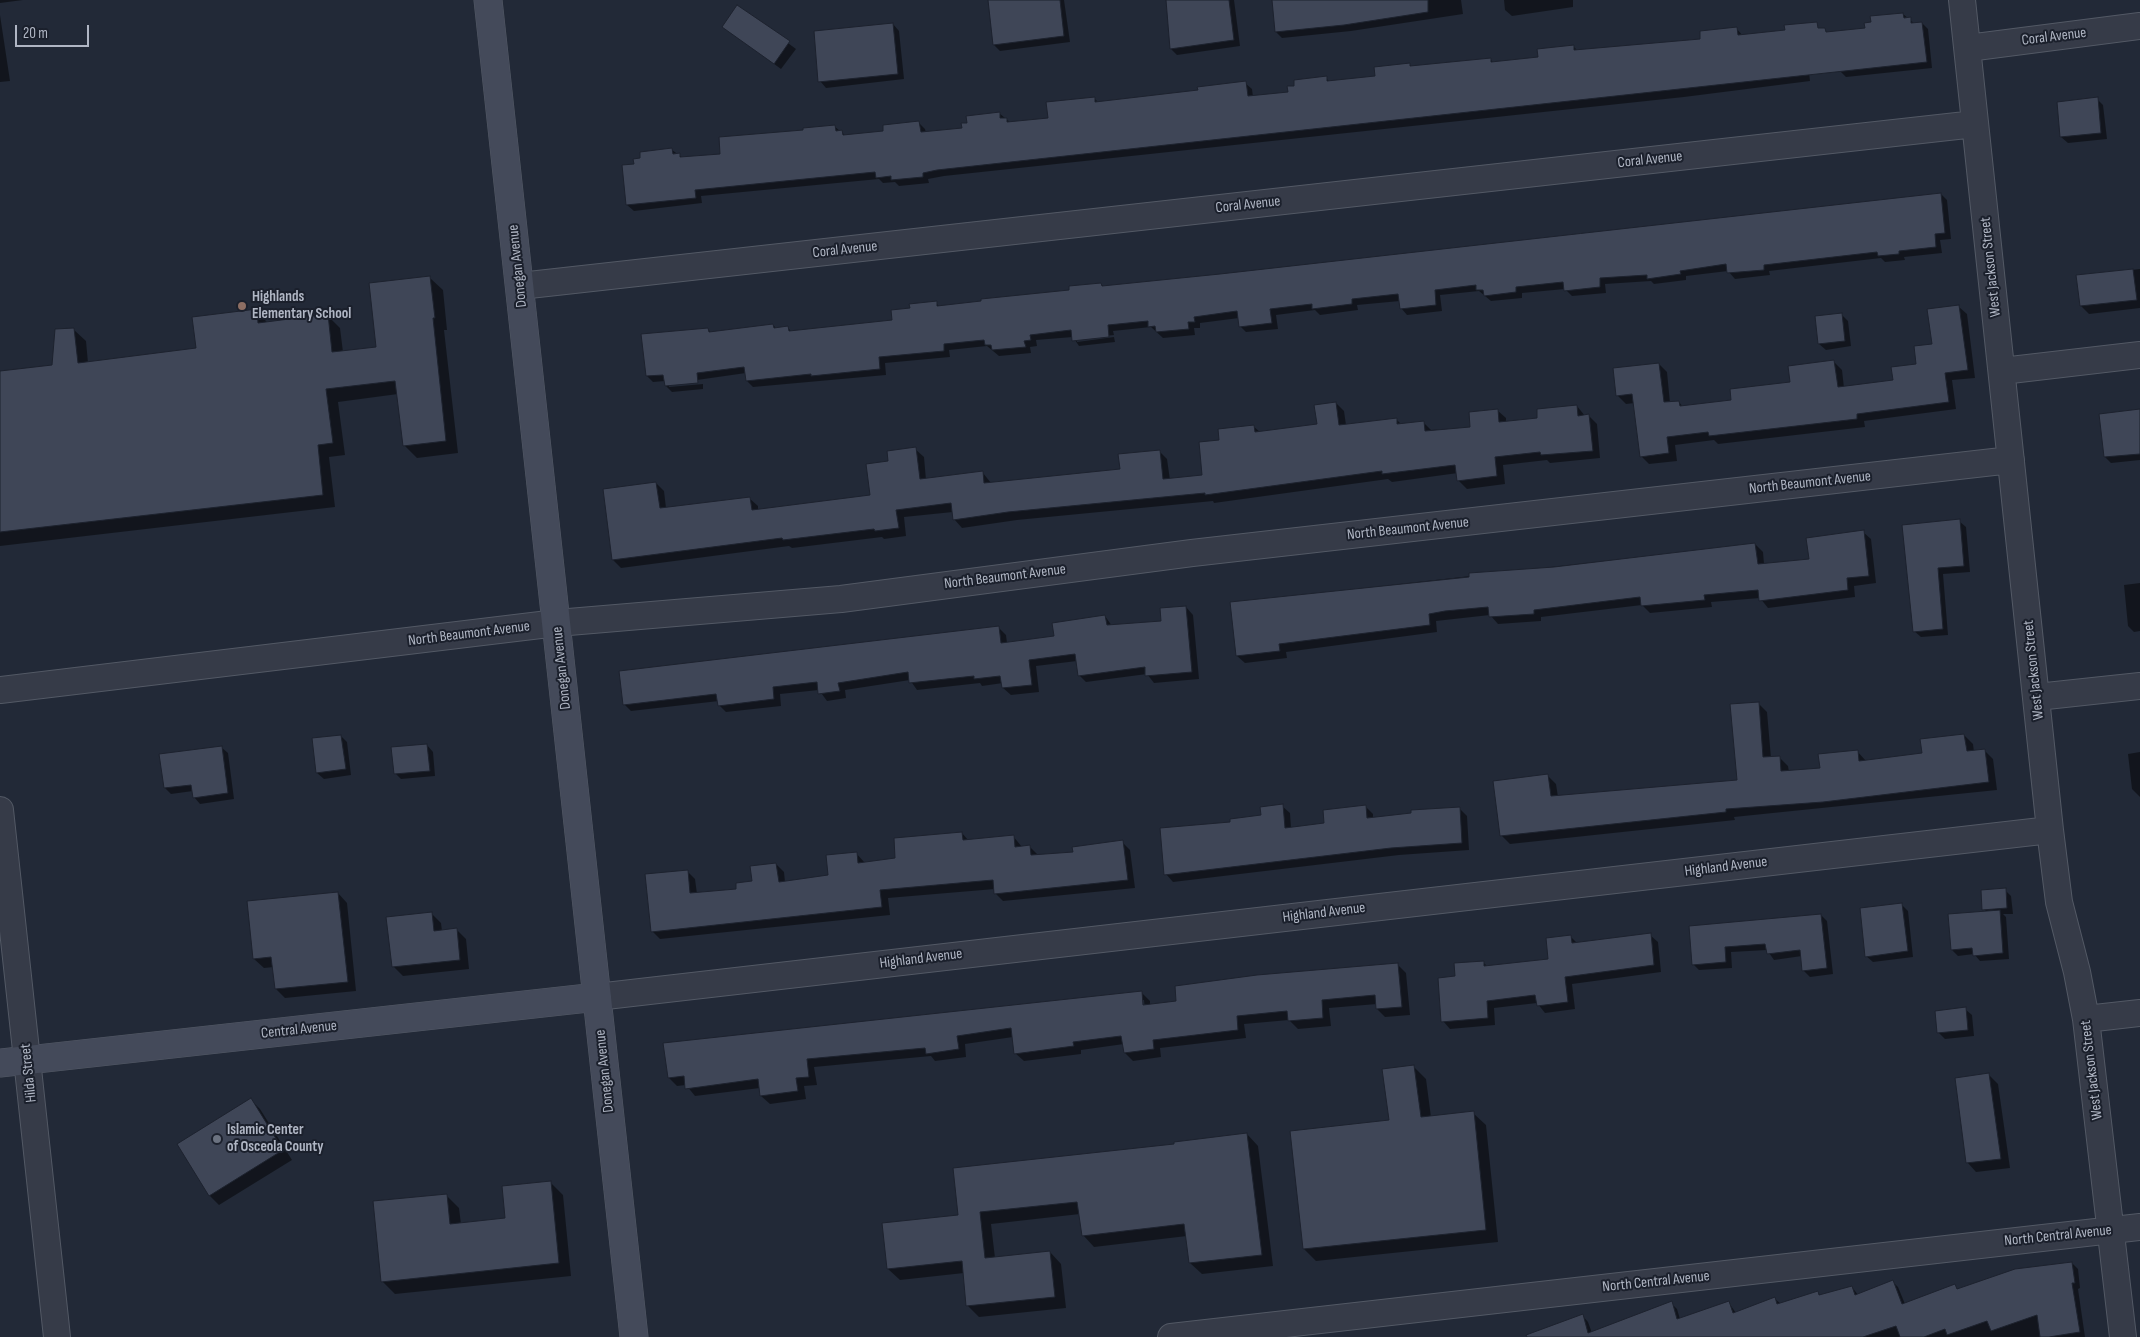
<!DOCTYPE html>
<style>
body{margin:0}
#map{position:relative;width:2140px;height:1337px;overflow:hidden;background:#222937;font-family:"Sofia Sans Condensed",sans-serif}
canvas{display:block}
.scale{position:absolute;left:15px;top:25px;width:74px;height:22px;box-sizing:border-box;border:2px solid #b0b6c4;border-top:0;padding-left:6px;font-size:15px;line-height:18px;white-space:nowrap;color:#b0b6c4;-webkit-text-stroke:4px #1b202c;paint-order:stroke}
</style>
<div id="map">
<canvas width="2140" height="1337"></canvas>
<div class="scale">20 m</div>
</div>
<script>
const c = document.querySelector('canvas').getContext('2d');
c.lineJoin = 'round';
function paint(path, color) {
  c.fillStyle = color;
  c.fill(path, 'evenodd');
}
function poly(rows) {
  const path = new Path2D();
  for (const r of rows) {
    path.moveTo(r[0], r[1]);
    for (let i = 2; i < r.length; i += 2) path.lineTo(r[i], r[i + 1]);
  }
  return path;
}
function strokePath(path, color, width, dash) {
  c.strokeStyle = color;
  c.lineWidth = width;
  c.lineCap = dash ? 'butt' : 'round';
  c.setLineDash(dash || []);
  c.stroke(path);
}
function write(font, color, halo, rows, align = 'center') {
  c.font = font + ' "Sofia Sans Condensed",sans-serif';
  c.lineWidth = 4;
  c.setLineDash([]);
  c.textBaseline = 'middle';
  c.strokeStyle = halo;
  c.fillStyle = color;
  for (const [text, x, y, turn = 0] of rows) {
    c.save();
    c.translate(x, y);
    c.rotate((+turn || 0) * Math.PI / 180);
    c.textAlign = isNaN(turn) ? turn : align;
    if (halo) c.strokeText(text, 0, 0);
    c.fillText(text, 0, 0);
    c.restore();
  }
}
paint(poly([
 [0,0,23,0,0,3],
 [989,0,1064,0,1070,42,1000,51,994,45],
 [1167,0,1234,0,1240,46,1177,55,1171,49],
 [1273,0,1461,0,1463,14,1351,31,1282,38,1276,32],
 [1504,0,1573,0,1573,7,1512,16,1505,10],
 [738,6,796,49,781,69,724,27],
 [1903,14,1915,24,1922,23,1928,29,1932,68,1846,77,1839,70,1866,29],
 [0,15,10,81,0,82],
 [893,24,899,31,904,79,826,88,820,81],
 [1736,28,1743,36,1805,36,1810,81,1684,97,944,176,928,179,929,183,899,186,895,182,883,183,879,179,701,196,702,203,634,211,627,205,635,165,672,150,683,158,721,155,804,131,834,126,846,136,885,132,919,123,925,129,926,133,963,129,968,124,999,113,1011,123,1049,119,1094,98,1099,103,1199,91,1245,83,1252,89,1253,97,1289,93,1296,87,1326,78,1330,82,1376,77,1409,64,1412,67,1490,59,1494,63,1540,58,1573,46,1578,51,1702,40],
 [2097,99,2103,105,2107,139,2068,143,2061,137],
 [1941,194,1947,200,1951,239,1940,240,1942,253,1904,257,1905,260,1885,262,1881,258,1769,271,1770,275,1735,279,1728,271,1686,276,1686,280,1654,284,1651,281,1605,284,1606,293,1572,296,1565,289,1522,293,1522,298,1491,301,1479,291,1440,295,1442,311,1407,315,1401,308,1400,301,1357,305,1358,310,1320,315,1315,310,1276,315,1278,329,1246,332,1240,326,1239,318,1200,323,1200,328,1194,328,1195,335,1163,338,1151,327,1113,331,1114,335,1077,339,1077,342,1114,337,1115,342,1079,346,1073,337,1036,340,1037,346,1030,347,1031,353,999,356,987,346,949,350,950,357,885,363,886,375,753,387,747,381,746,373,669,384,669,387,703,384,703,389,672,392,666,386,665,381,653,382,647,376,708,329,711,333,773,325,777,329,788,328,792,332,893,321,911,309,936,303,940,307,1070,291,1101,284,1104,287],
 [2140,269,2140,308,2089,314,2081,306,2078,276],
 [430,278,443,290,447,330,444,330,458,453,417,458,404,445,398,394,338,402,345,455,329,457,335,507,0,546,0,372,53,366,73,329,86,341,88,363,197,349,256,311,268,323,328,316,340,328,343,352,378,348],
 [1959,307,1967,314,1975,378,1952,380,1956,409,1864,421,1865,427,1718,444,1714,440,1675,445,1677,461,1649,464,1641,456,1635,403,1626,404,1618,396,1659,364,1667,372,1670,403,1679,402,1683,407,1732,401,1791,383,1834,362,1842,370,1844,388,1894,381,1918,365],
 [1841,314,1848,321,1851,346,1826,350,1819,344],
 [1336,403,1344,411,1346,425,1396,419,1402,425,1423,422,1431,430,1472,428,1497,410,1506,418,1506,423,1539,419,1577,406,1585,416,1589,416,1597,424,1600,458,1550,463,1547,460,1503,465,1505,484,1467,489,1458,480,1458,473,1392,482,1388,479,1214,503,1213,501,1017,520,962,528,954,519,953,512,904,517,906,536,884,539,882,537,792,548,789,546,621,568,613,560,656,483,664,491,666,508,749,498,758,506,758,510,871,496,889,462,915,449,924,457,926,480,983,473,991,483,1122,470,1159,451,1167,459,1170,480,1204,476,1221,441,1253,426,1260,432,1318,425],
 [2140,411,2140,460,2111,463,2105,457],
 [1959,521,1966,527,1970,572,1943,574,1948,635,1921,637,1914,631,1904,526],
 [1863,532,1871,539,1876,583,1854,586,1855,597,1768,608,1760,598,1711,602,1712,607,1650,613,1642,605,1541,617,1541,621,1498,624,1490,615,1436,621,1437,632,1286,652,1287,658,1245,663,1237,656,1231,603,1755,544,1763,552,1764,564,1810,560],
 [2140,583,2140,631,2134,632,2128,626,2124,585],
 [1186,607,1193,615,1199,679,1154,683,1147,674,1086,682,1079,675,1077,661,1036,666,1039,692,1011,695,1003,688,1003,683,982,686,980,683,917,690,910,680,845,690,846,698,827,701,819,690,780,694,781,706,726,712,719,705,719,701,631,711,624,704,999,628,1006,635,1007,643,1055,637,1105,616,1112,626,1162,622],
 [1758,703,1767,712,1771,758,1779,757,1788,766,1789,772,1821,769,1857,751,1866,761,1923,754,1964,735,1973,744,1974,752,1984,750,1993,759,1997,790,1734,817,1735,820,1510,844,1501,835,1547,775,1556,784,1558,797,1738,781],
 [341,736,347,742,351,775,324,779,317,773],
 [427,745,433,752,435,776,401,779,395,773],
 [221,747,228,753,234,799,200,804,194,797,193,791,171,794,165,788],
 [2140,752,2140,797,2132,789,2128,754],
 [1282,806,1290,813,1291,828,1326,824,1365,806,1373,814,1373,818,1459,808,1467,816,1469,850,1399,855,1173,882,1166,874,1232,823,1262,816],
 [962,833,968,840,1013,836,1022,847,1030,847,1038,855,1074,853,1122,842,1130,850,1135,888,1003,901,995,893,995,889,888,898,890,915,660,939,652,931,687,871,695,879,697,894,738,890,753,882,776,864,784,872,785,882,830,876,856,853,865,863,897,859],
 [2005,890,2011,896,2013,914,2003,914,2006,917,2009,959,1980,961,1974,954,1958,956,1952,950,1987,912,1984,909],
 [338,893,347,903,356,991,285,998,276,989,274,967,264,968,254,959],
 [1901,904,1908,911,1913,957,1873,962,1866,956],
 [431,913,441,923,442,931,456,929,466,939,469,969,403,976,393,966],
 [1821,915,1827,921,1833,974,1810,977,1803,970,1802,956,1774,960,1767,950,1731,952,1732,968,1699,970,1693,964,1690,927],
 [1650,935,1658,942,1661,972,1572,984,1575,1009,1545,1013,1537,1003,1494,1008,1495,1025,1450,1029,1443,1021,1456,978,1483,962,1488,967,1550,960,1570,936,1578,944],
 [1398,965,1406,973,1410,1015,1385,1017,1377,1009,1377,1004,1329,1008,1331,1026,1298,1029,1289,1020,1244,1024,1246,1038,1160,1048,1161,1057,1133,1061,1125,1053,1124,1044,1081,1050,1081,1054,1024,1061,1015,1053,1013,1037,965,1044,966,1057,935,1061,931,1056,814,1067,817,1085,804,1086,806,1099,770,1104,761,1096,760,1088,695,1096,686,1085,677,1086,669,1078,1141,992,1150,1001,1150,1005],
 [1142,1000,1144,1000,1145,1011,1143,1011],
 [1965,1009,1972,1015,1974,1036,1945,1039,1938,1032],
 [1413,1066,1426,1079,1431,1117,1473,1113,1486,1125,1498,1242,1316,1261,1304,1249,1390,1121],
 [1989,1075,1998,1084,2010,1168,1976,1172,1967,1162],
 [251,1100,260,1109,292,1160,219,1205,210,1196,179,1144],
 [1247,1134,1258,1146,1273,1266,1202,1274,1190,1263,1187,1236,1094,1247,1083,1235,1080,1214,991,1224,995,1258,1050,1252,1061,1264,1066,1308,979,1317,968,1306,964,1273,900,1280,888,1269,959,1216,1176,1145],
 [550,1182,563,1195,571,1276,395,1294,382,1281,446,1195,459,1208,461,1224,507,1219],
 [2072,1263,2078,1269,2080,1288,2078,1289,2085,1337,1528,1337,1582,1315,1588,1322,1592,1333,1671,1303,1677,1309,1680,1319,1729,1303,1736,1313,1774,1298,1781,1304,1818,1293,1821,1296,1852,1287,1858,1295,1892,1281,1898,1287,1905,1304,1955,1286,1959,1290]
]), '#0007');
const building = poly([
 [988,0,1060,0,1064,36,993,45,988,0],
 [1166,0,1229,0,1234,40,1170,49,1166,0],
 [1272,0,1428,0,1428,12,1344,25,1275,32,1272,0],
 [737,5,790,41,774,64,722,27,737,5],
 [1903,13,1904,18,1911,17,1911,23,1922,22,1927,62,937,170,923,173,923,177,891,180,891,176,876,178,875,172,695,190,696,198,626,205,622,165,634,164,633,159,640,158,640,152,672,148,673,154,680,153,680,157,720,154,719,137,803,130,803,128,835,125,836,131,842,130,843,135,883,131,883,125,919,121,921,132,962,128,961,123,967,123,966,116,1000,112,1000,118,1007,118,1007,122,1048,118,1046,102,1095,97,1095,102,1198,90,1197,87,1246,81,1248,96,1288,92,1287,86,1294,86,1294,80,1327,76,1327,81,1375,76,1374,67,1410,63,1410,66,1491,58,1491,62,1538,57,1537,49,1574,45,1574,50,1700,39,1700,31,1737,27,1738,35,1785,30,1784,25,1817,22,1818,28,1825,28,1826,32,1865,28,1864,23,1871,22,1870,16,1903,13],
 [893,23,898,74,818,82,814,31,893,23],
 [2098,97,2101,133,2060,137,2057,102,2098,97],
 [1941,193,1945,233,1935,234,1936,247,1899,251,1899,254,1878,256,1877,252,1764,265,1764,270,1727,273,1726,264,1680,271,1681,274,1647,279,1647,275,1600,278,1600,287,1564,291,1563,282,1516,287,1516,292,1484,296,1483,290,1476,290,1476,285,1435,290,1436,305,1400,309,1398,294,1352,299,1352,304,1312,309,1312,304,1270,309,1272,323,1239,327,1237,311,1194,317,1195,322,1188,322,1189,329,1156,332,1155,326,1148,327,1148,321,1108,325,1109,337,1072,341,1071,330,1030,335,1031,340,1024,341,1026,347,992,350,991,345,985,345,984,340,944,344,944,351,879,357,880,369,811,376,811,374,746,381,744,367,697,373,698,383,665,386,663,375,646,376,641,334,708,328,709,332,773,324,774,328,788,326,789,331,892,320,891,310,910,308,909,304,937,301,937,306,981,301,981,299,1069,290,1069,286,1101,283,1102,286,1220,274,1941,193],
 [2133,269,2137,300,2080,306,2076,275,2133,269],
 [430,276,435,318,433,318,446,441,403,446,395,381,326,389,333,443,318,445,323,495,0,532,0,371,52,365,55,329,74,328,78,363,196,348,192,317,257,309,258,323,328,314,332,352,376,347,369,283,430,276],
 [1959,305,1968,370,1945,373,1949,402,1857,414,1857,419,1709,436,1708,432,1667,437,1669,453,1640,457,1632,394,1616,396,1613,368,1659,363,1664,402,1679,401,1680,406,1731,400,1730,389,1790,382,1788,366,1834,360,1838,387,1893,380,1891,367,1916,364,1914,346,1932,344,1927,309,1959,305],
 [1842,313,1845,341,1818,344,1815,316,1842,313],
 [1336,402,1339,425,1397,418,1397,424,1424,421,1425,431,1470,427,1469,412,1498,409,1499,422,1537,418,1537,409,1577,405,1578,416,1589,414,1593,451,1541,455,1540,452,1495,457,1497,476,1457,481,1455,465,1382,474,1382,471,1205,495,1205,493,1008,512,953,520,951,503,896,510,899,528,875,531,874,529,783,540,782,538,612,560,603,489,656,482,660,508,750,497,752,510,870,495,866,464,888,461,887,451,916,447,920,479,983,471,984,483,1120,469,1118,454,1160,450,1163,479,1202,475,1199,442,1219,440,1218,429,1254,425,1255,432,1317,424,1314,405,1336,402],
 [2140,409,2140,454,2104,457,2099,414,2140,409],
 [1960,519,1964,566,1938,568,1943,629,1913,632,1902,525,1960,519],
 [1864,530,1869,576,1847,578,1848,590,1759,601,1758,590,1704,595,1705,600,1641,606,1640,597,1534,610,1534,614,1489,617,1488,607,1445,611,1429,614,1430,625,1279,644,1280,651,1236,656,1230,602,1469,577,1469,573,1554,567,1755,543,1758,564,1809,559,1806,538,1864,530],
 [1186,606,1192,672,1145,676,1145,667,1078,676,1075,654,1029,660,1032,685,1002,688,1000,676,974,679,974,676,909,683,908,672,838,683,840,691,818,694,817,682,773,687,774,699,718,706,716,694,623,705,619,671,999,626,1001,643,1054,636,1052,623,1105,615,1107,625,1161,621,1160,608,1186,606],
 [1759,702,1763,757,1780,756,1781,771,1820,768,1818,754,1858,750,1859,761,1922,753,1920,739,1964,734,1967,751,1985,749,1989,782,1823,802,1726,809,1726,812,1500,836,1493,781,1548,774,1551,796,1737,780,1730,704,1759,702],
 [341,735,346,769,316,773,312,738,341,735],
 [427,744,430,771,394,774,391,747,427,744],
 [222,746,228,793,193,798,191,785,164,788,159,754,222,746],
 [1283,804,1285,828,1324,823,1323,810,1366,805,1367,818,1411,813,1411,810,1460,807,1462,843,1391,848,1164,875,1160,828,1230,822,1230,819,1261,815,1260,807,1283,804],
 [962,832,963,840,1014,835,1015,847,1030,845,1031,855,1073,852,1072,847,1123,840,1128,880,994,894,993,880,880,890,882,907,651,932,645,874,688,870,690,893,736,889,736,883,752,881,750,866,776,863,779,882,828,875,826,855,857,852,858,863,895,858,894,838,962,832],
 [2006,888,2007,908,1982,910,1981,890,2006,888],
 [338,892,348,982,275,989,271,957,253,959,247,901,338,892],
 [1902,903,1908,951,1865,957,1860,908,1902,903],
 [2000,910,2003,953,1973,956,1972,948,1951,950,1948,914,2000,910],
 [432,912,434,931,457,928,460,960,392,967,386,917,432,912],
 [1821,914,1827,968,1802,971,1800,950,1767,954,1765,944,1725,947,1726,962,1692,965,1689,926,1821,914],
 [1651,933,1654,965,1565,977,1568,1002,1537,1006,1535,995,1487,1001,1488,1018,1441,1022,1438,978,1455,976,1454,963,1484,961,1484,966,1548,959,1546,938,1571,935,1572,943,1651,933],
 [1398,963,1402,1007,1376,1009,1375,995,1322,1000,1323,1018,1288,1021,1287,1011,1237,1016,1238,1030,1153,1040,1154,1049,1124,1053,1121,1036,1073,1042,1074,1046,1014,1054,1011,1028,957,1036,959,1049,926,1054,925,1048,807,1059,809,1077,796,1078,798,1091,760,1096,758,1079,685,1089,684,1076,668,1078,663,1043,1142,991,1143,1005,1176,1001,1175,986,1257,975,1398,963],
 [1966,1007,1968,1030,1937,1033,1935,1011,1966,1007],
 [1414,1065,1421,1117,1474,1111,1486,1230,1303,1249,1290,1131,1389,1120,1382,1069,1414,1065],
 [1989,1073,2001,1159,1966,1163,1955,1078,1989,1073],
 [251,1098,283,1150,209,1196,177,1144,251,1098],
 [1247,1133,1262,1255,1189,1263,1184,1224,1082,1236,1077,1202,980,1212,985,1258,1050,1251,1055,1297,966,1306,962,1261,887,1269,882,1223,958,1215,953,1168,1174,1144,1174,1142,1247,1133],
 [551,1181,559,1263,381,1282,373,1201,447,1194,450,1224,505,1218,502,1186,551,1181],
 [2072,1262,2075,1283,2072,1283,2080,1332,2049,1337,2040,1337,2037,1315,1991,1331,1987,1321,1947,1335,1945,1329,1924,1337,1900,1337,1896,1326,1863,1337,1527,1337,1526,1335,1583,1314,1588,1333,1672,1301,1677,1319,1729,1301,1733,1313,1775,1297,1777,1304,1818,1291,1819,1295,1852,1286,1855,1295,1893,1280,1902,1304,1955,1284,1957,1289,2015,1269,2072,1262]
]);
paint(building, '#3f4657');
strokePath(building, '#1d222e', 1);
const street = poly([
 [1962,0,2050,830,2059,902,2077,972,2086,1019,2123,1337],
 [1968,48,2140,26],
 [520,286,1975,124],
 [2002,371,2140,355],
 [0,690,557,623,841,599,1192,553,2011,460],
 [2037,697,2140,686],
 [0,810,57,1337],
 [597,997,2050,830],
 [2086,1019,2140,1013],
 [1171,1337,2140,1227]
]);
const secondary = poly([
 [488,0,634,1337],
 [0,1063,597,997]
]);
strokePath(street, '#535965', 28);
strokePath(secondary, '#535965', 29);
strokePath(street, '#363b48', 26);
strokePath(secondary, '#444a5a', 28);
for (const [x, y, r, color] of [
 [242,306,5,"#8d6e63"],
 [217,1139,5,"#6b7280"]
]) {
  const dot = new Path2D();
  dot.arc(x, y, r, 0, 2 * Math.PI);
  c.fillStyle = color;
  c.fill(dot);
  strokePath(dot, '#1b202c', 2);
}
write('15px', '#b0b6c4', '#1b202c', [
 ["Coral Avenue",2054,37,-7],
 ["Coral Avenue",1650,160,-6],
 ["Coral Avenue",1248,205,-6],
 ["Coral Avenue",845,250,-6],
 ["Donegan Avenue",518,266,-96],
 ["West Jackson Street",1991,267,-96],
 ["North Beaumont Avenue",1810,483,-6],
 ["North Beaumont Avenue",1408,529,-6],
 ["North Beaumont Avenue",1005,577,-7],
 ["North Beaumont Avenue",469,634,-7],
 ["Donegan Avenue",562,668,-96],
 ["West Jackson Street",2034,670,-96],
 ["Highland Avenue",1726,867,-7],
 ["Highland Avenue",1324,913,-7],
 ["Highland Avenue",921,959,-7],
 ["Central Avenue",299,1030,-6],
 ["West Jackson Street",2092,1070,-97],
 ["Donegan Avenue",605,1071,-96],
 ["Hilda Street",29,1073,-96],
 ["North Central Avenue",2058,1236,-6],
 ["North Central Avenue",1656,1282,-6]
]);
write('bold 15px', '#b0b6c4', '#1b202c', [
 ["Highlands",252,297],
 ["Elementary School",252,314],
 ["Islamic Center",227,1130],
 ["of Osceola County",227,1147]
], 'left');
</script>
